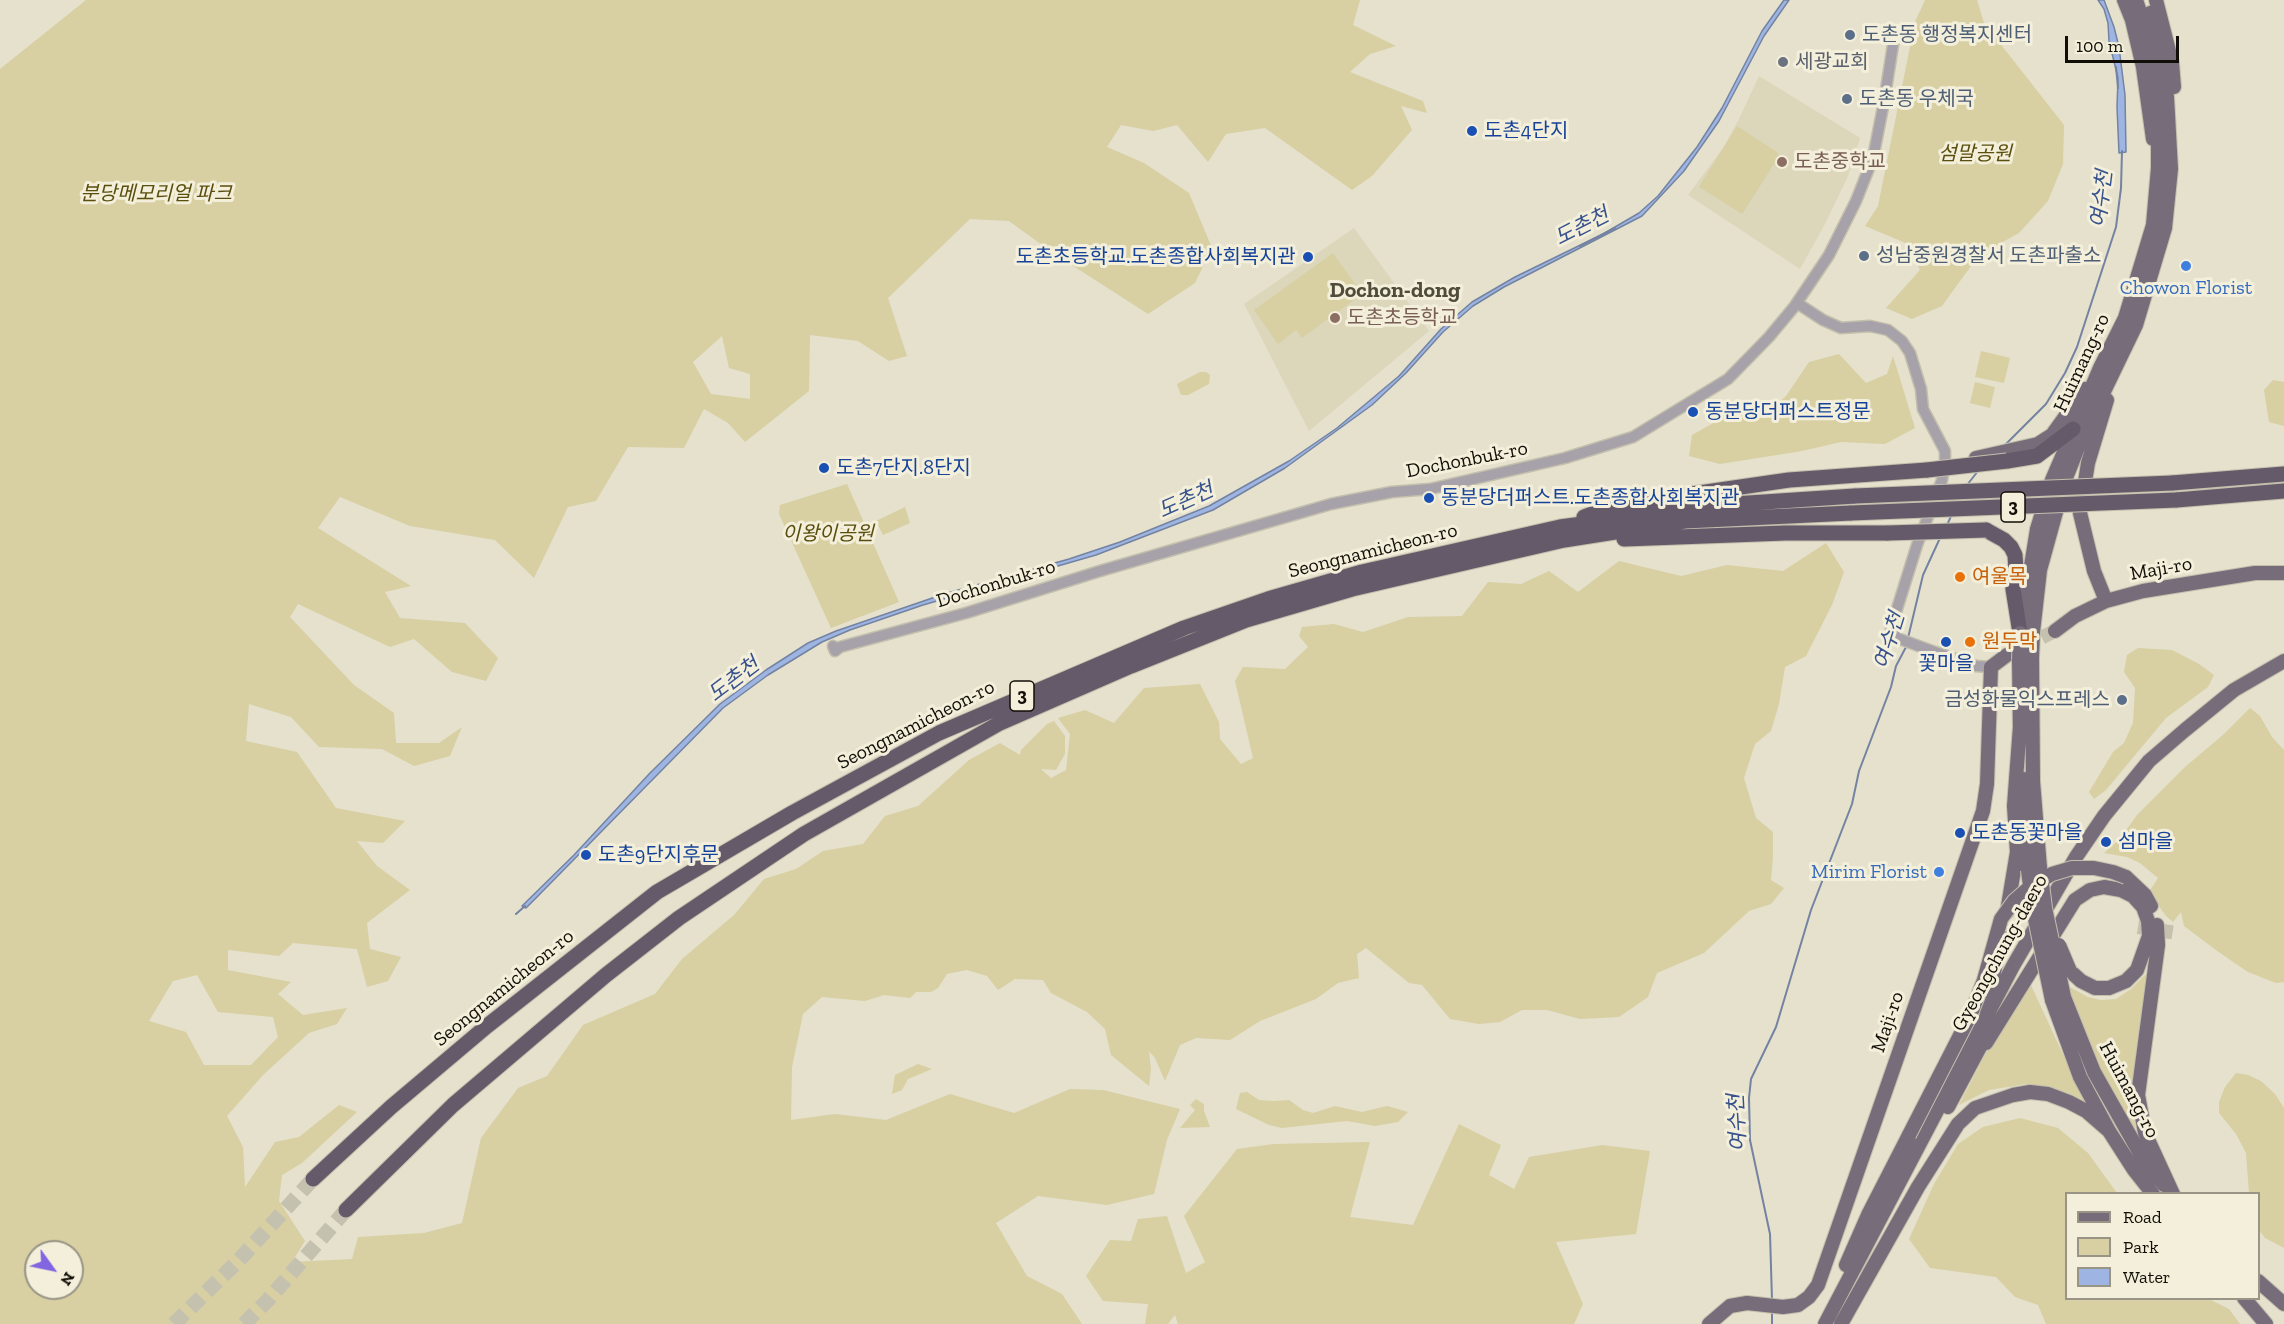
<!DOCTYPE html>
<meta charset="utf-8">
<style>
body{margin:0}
#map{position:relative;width:2284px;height:1324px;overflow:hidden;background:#e5e1cd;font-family:"Zilla Slab",serif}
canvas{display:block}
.legend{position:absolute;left:2065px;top:1192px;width:195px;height:108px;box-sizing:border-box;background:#f3efda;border:2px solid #989586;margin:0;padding:8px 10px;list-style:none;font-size:18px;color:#100e07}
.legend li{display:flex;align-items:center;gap:12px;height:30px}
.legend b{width:30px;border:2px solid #989586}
.north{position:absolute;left:24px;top:1240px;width:60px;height:60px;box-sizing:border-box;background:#f3efda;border:2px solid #989586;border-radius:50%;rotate:123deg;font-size:16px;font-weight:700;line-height:24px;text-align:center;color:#100e07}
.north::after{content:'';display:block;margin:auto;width:21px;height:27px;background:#8265e1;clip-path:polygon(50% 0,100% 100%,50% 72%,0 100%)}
.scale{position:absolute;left:2065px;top:36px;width:114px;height:27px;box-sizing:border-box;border:3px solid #100e07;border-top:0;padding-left:8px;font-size:18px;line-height:21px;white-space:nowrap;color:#100e07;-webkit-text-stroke:4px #f3efda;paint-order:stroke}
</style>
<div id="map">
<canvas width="2284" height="1324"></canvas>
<ul class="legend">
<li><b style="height:8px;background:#776d7a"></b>Road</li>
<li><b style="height:16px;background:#d8cfa2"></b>Park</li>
<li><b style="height:16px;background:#9eb5e3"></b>Water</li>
</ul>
<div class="north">N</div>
<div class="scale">100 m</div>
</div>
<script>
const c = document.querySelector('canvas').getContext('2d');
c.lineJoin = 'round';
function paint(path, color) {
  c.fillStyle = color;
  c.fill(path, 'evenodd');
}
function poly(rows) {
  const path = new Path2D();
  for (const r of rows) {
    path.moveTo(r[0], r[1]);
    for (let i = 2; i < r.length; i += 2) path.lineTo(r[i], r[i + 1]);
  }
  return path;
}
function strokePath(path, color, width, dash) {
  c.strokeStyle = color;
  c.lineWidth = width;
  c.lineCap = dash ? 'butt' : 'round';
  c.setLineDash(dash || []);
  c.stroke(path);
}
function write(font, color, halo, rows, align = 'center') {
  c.font = font + ' "Zilla Slab","Noto Sans KR",serif';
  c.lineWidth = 6;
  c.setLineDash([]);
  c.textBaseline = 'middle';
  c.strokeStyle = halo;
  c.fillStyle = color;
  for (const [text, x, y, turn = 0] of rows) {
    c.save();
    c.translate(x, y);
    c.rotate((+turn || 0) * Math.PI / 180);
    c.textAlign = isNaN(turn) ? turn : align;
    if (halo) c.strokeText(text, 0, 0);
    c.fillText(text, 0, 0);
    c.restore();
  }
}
paint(poly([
 [1759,76,1860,138,1848,176,1825,224,1800,269,1688,195,1723,148,1738,121],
 [1354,228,1429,331,1309,431,1244,304]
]), '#dcd6bb');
paint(poly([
 [86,0,1360,0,1353,25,1396,46,1370,54,1350,72,1423,101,1427,113,1401,106,1412,130,1372,176,1352,190,1265,128,1226,134,1208,162,1177,125,1153,131,1121,125,1107,147,1144,163,1189,193,1212,248,1195,283,1148,314,1053,253,1009,221,970,219,888,298,907,356,889,361,858,341,810,335,809,391,745,442,728,423,704,409,684,448,628,447,596,501,568,507,534,578,495,540,410,526,340,497,318,528,411,586,385,592,400,618,465,623,498,658,486,681,452,672,414,639,390,647,298,604,290,617,354,685,394,713,396,743,439,743,462,727,450,756,414,766,382,749,319,747,291,717,249,704,246,741,297,752,336,808,405,821,383,843,357,841,377,866,410,890,367,923,370,949,401,957,388,981,367,987,357,949,293,943,279,956,228,950,228,970,291,982,278,994,303,1015,347,1008,337,1024,309,1033,263,1075,227,1116,243,1147,245,1187,275,1142,299,1137,339,1105,357,1112,302,1163,282,1175,279,1201,305,1241,292,1262,352,1259,358,1237,424,1233,462,1223,481,1138,518,1088,547,1076,583,1025,655,994,682,959,734,915,764,879,796,869,823,851,863,844,885,816,918,806,969,760,1000,743,1020,755,1021,750,1047,724,1054,721,1065,736,1065,754,1056,770,1041,769,1051,778,1066,770,1070,734,1058,718,1085,710,1114,723,1144,688,1200,684,1219,722,1220,739,1241,764,1253,758,1235,681,1243,667,1285,669,1308,647,1299,636,1302,627,1334,624,1363,632,1408,617,1462,616,1488,582,1521,584,1549,571,1578,592,1619,561,1681,576,1727,565,1783,571,1826,543,1844,572,1832,605,1806,656,1785,667,1779,704,1771,731,1755,744,1744,778,1756,818,1773,832,1773,857,1771,880,1784,888,1771,904,1749,911,1704,953,1657,973,1648,997,1619,1017,1580,1019,1547,1010,1522,1010,1500,1022,1479,1024,1450,1019,1422,985,1409,983,1366,948,1357,954,1359,978,1338,983,1316,999,1260,1021,1230,1040,1196,1038,1180,1045,1165,1081,1155,1058,1149,1051,1151,1069,1149,1086,1111,1055,1105,1029,1087,1012,1051,993,1043,980,1015,979,998,990,987,976,967,970,947,974,938,988,931,992,916,992,910,998,884,995,865,1001,822,997,803,1014,792,1067,791,1120,835,1114,886,1120,950,1094,1014,1113,1070,1089,1103,1090,1180,1109,1167,1140,1154,1194,1107,1205,1038,1196,996,1223,1027,1276,1062,1294,1082,1324,0,1324,0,69],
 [722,336,729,368,750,374,750,399,711,394,693,362],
 [197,975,218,1012,273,1017,278,1037,251,1065,204,1065,186,1032,149,1021,173,981],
 [36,1252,72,1252,72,1288,36,1288],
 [1925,0,1977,0,1984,23,2064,125,2063,164,2048,201,2019,233,1979,255,1942,306,1912,319,1886,308,1920,270,1908,244,1865,226,1878,206,1915,22],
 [1737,126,1777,152,1779,156,1742,214,1699,187],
 [1333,253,1362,294,1302,338,1296,330,1278,344,1254,310],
 [1981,351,2010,358,2004,383,1975,377],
 [1839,354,1866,383,1887,374,1893,356,1915,428,1885,444,1841,442,1802,451,1720,464,1689,456,1692,435,1742,407,1764,417,1786,396,1809,362],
 [1200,372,1206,372,1210,375,1209,384,1188,395,1181,395,1177,384],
 [2273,380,2284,382,2284,426,2269,422,2264,390],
 [1975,382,1995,387,1990,408,1970,403],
 [847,484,899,602,831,628,779,514,780,505],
 [905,507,910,523,883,535,876,521],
 [2138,648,2172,650,2199,664,2214,675,2208,687,2166,718,2106,790,2094,799,2089,792,2113,752,2124,743,2133,723,2135,688,2124,672,2127,655],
 [2250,708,2260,716,2272,737,2284,750,2284,982,2276,983,2248,972,2220,953,2184,926,2181,912,2173,922,2166,916,2149,892,2158,878,2140,863,2127,857,2104,853,2120,839,2137,815,2185,767,2224,734],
 [2149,971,2136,1050,2132,1106,2136,1130,2110,1090,2086,1040,2068,986,2088,997,2101,1000,2116,999,2131,989],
 [2029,981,2087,1106,2055,1091,2026,1084,1989,1090,1959,1105,2004,1018],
 [918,1064,932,1069,908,1079,902,1090,892,1094,895,1075],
 [2236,1073,2248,1075,2261,1081,2275,1094,2284,1108,2284,1248,2265,1238,2259,1230,2258,1194,2249,1193,2246,1153,2236,1134,2219,1113,2219,1102,2225,1087],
 [1247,1092,1259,1100,1274,1101,1289,1100,1303,1110,1313,1113,1335,1106,1362,1112,1387,1106,1408,1112,1398,1122,1375,1126,1347,1121,1282,1128,1269,1125,1236,1109,1240,1093],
 [1196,1099,1204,1104,1204,1111,1210,1127,1180,1128,1195,1110,1190,1105],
 [2020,1118,2058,1128,2088,1153,2117,1193,2066,1194,2066,1298,2209,1299,2229,1309,2240,1324,2046,1324,2038,1305,2015,1297,1996,1277,1930,1268,1909,1239,1934,1184,1958,1144,1983,1127],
 [1459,1124,1501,1145,1489,1175,1514,1189,1529,1157,1602,1145,1650,1151,1636,1234,1556,1242,1583,1304,1574,1324,1178,1324,1175,1315,1168,1324,1145,1324,1148,1304,1103,1301,1086,1276,1110,1240,1131,1241,1138,1219,1167,1216,1186,1273,1205,1262,1184,1216,1237,1149,1274,1144,1370,1142,1350,1217,1413,1225]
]), '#d8cfa2');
const water = poly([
 [1784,0,1789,0,1764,36,1719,121,1684,171,1642,216,1504,287,1473,306,1443,332,1406,373,1372,405,1285,468,1213,510,1096,555,923,605,850,630,822,642,768,675,723,708,537,897,526,908,522,906,574,855,650,773,720,704,766,670,808,643,836,631,944,594,1069,559,1120,542,1209,506,1289,461,1337,428,1399,376,1441,329,1472,302,1515,277,1603,234,1639,213,1658,196,1697,147,1722,108,1762,31,1784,0],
 [2098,0,2104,0,2114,27,2119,47,2125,95,2126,152,2119,153,2117,107,2118,78,2109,41,2108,23,2104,9,2098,0]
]);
paint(water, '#9eb5e3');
strokePath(water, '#7383a1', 1.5);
strokePath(poly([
 [2116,67,2118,88],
 [1580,246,1615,228],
 [2004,446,2046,404,2065,373,2077,347,2116,227,2121,188,2122,151],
 [1967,485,1978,471],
 [1947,525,1952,514],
 [1908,638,1923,575,1940,538],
 [516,914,525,906],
 [1772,1300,1770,1234,1750,1140,1749,1098,1751,1079,1776,1027,1811,910,1852,804,1859,771,1891,687,1896,666,1906,647],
 [1772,1324,1772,1312]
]), '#7383a1', 2);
strokePath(poly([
 [2023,647,2055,631],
 [2138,927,2176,933]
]), '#c5c1af', 14, [14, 7]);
strokePath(poly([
 [174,1324,239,1260,313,1179],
 [244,1324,268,1300,346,1210]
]), '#c5c1af', 15, [15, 8]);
const minor = poly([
 [1797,303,1823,320,1841,328,1870,326,1888,330,1902,341,1910,353,1921,389,1923,409,1945,451,1945,461,1942,480,1917,545,1891,628,1897,638,1935,652,1976,666,1991,667],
 [833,646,835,651,840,647,966,613,1100,571,1331,504,1392,492,1430,489,1565,458,1633,437,1728,379,1769,337,1794,307,1829,255,1856,201,1873,158,1884,102,1893,45]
]);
const major = poly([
 [2124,0,2132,20,2143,67,2153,139],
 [2156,0,2172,63,2174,87],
 [1976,458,2038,444,2052,435,2085,389],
 [2106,601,2094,571,2080,513,2088,463,2107,400],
 [2021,628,2037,529,2052,480,2100,368,2125,318,2153,225,2158,168,2158,99,2144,24,2136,0],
 [2055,631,2075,616,2106,601,2143,591,2255,573,2284,573],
 [2033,632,2040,570,2064,483,2083,435,2136,325,2165,228,2171,169,2167,97,2162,59,2150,13],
 [2032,659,2033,781,2040,868],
 [2019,660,2020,733],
 [2024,779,2028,870],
 [2126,877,2145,895,2151,906],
 [2007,912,2017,852,2014,806,2020,726],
 [2157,925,2158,945,2138,1095,2145,1133,2173,1194],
 [2064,997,2094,1072,2146,1164,2164,1185],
 [2052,1000,2080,1077,2109,1131,2134,1170,2153,1194],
 [1982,1007,1991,985,2003,934],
 [1986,1043,2075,900,2090,890,2104,887,2121,890,2133,896,2143,907,2148,921,2149,936,2137,970,2126,981,2109,988,2095,988,2081,981,2070,971],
 [1948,1107,1987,1034],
 [1846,1265,1868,1215,1909,1135],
 [2258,1281,2284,1304],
 [2244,1298,2266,1324],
 [1709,1324,1730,1306,1747,1303,1783,1307,1798,1305,1809,1297,1818,1285,1983,811,1987,784,1991,667,2007,655],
 [1825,1324,2013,966,2076,857,2104,816,2149,761,2185,730,2234,690,2284,661],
 [1841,1324,1918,1187,1958,1124,1975,1108,2013,1095,2030,1092,2048,1094,2069,1102,2086,1111,2109,1131]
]);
const highway = poly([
 [2007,461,2037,456,2073,429],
 [2172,483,2284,474],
 [2176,500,2284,491],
 [1584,517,1616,505,1789,480,1927,470],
 [1986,530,2004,540,2011,547,2015,555,2016,570,2013,589,2020,633],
 [1624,539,1785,533,1888,533],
 [313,1179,391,1107,487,1026,657,892,792,813,939,733,1184,628,1268,599,1362,572,1560,527,1734,504,1855,496],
 [346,1210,453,1105,606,975,679,918,804,834,998,724,1131,666,1246,620,1352,589,1564,540,1685,521,1851,513]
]);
strokePath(minor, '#c3bfad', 13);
strokePath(major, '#c3bfad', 16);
strokePath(highway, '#c3bfad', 17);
strokePath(minor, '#a7a1a9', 10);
strokePath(major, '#776d7a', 14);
strokePath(highway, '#655a69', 15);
const majorBridge = poly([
 [2032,659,2033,632],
 [2019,660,2020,633],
 [2040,868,2045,908,2064,997],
 [2028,870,2033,909,2052,1000],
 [2059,945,2070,971],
 [1909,1135,1970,1016,1984,980,2001,919,2014,901,2030,887,2052,874,2072,868,2094,868,2113,872,2126,877]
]);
const highwayBridge = poly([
 [1927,470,2007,461],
 [1855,496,2172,483],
 [1851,513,2176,500],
 [1888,533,1986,530]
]);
strokePath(majorBridge, '#c3bfad', 16, []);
strokePath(highwayBridge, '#c3bfad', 17, []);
strokePath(majorBridge, '#776d7a', 14);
strokePath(highwayBridge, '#655a69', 15);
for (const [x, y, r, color] of [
 [1850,35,6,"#5c6f8a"],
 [1783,62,6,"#6b7280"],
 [1847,99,6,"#5c6f8a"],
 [1472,131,6,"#1a4fb4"],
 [1782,162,6,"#8d6e63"],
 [1864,256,6,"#5c6f8a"],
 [1308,257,6,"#1a4fb4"],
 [2186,266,6,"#3f7fe0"],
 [1335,318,6,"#8d6e63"],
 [1693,412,6,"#1a4fb4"],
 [824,468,6,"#1a4fb4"],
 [1429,498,6,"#1a4fb4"],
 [1960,577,6,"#e8710a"],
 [1946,642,6,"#1a4fb4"],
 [1970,642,6,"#e8710a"],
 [2122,700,6,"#5c6f8a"],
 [1960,833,6,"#1a4fb4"],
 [2106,842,6,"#1a4fb4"],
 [586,855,6,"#1a4fb4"],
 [1939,872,6,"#3f7fe0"]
]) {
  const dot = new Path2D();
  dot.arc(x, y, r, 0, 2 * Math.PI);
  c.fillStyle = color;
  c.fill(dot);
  strokePath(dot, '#f3efda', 2);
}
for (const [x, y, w] of [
 [2013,507,24],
 [1022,696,24]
]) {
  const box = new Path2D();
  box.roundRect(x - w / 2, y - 15, w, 30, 4.5);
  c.fillStyle = '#f3efda';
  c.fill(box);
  strokePath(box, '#100e07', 1.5);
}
write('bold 18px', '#100e07', null, [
 ["3",2013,507],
 ["3",1022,696]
]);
write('20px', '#4e5e75', '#f3efda', [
 ["도촌동 행정복지센터",1862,35],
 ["도촌동 우체국",1859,99],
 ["성남중원경찰서 도촌파출소",1876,256],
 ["금성화물익스프레스",2110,700,"right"]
], 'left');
write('20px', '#5b616d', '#f3efda', [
 ["세광교회",1795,62]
], 'left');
write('20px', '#164399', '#f3efda', [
 ["도촌4단지",1484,131],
 ["도촌초등학교.도촌종합사회복지관",1296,257,"right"],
 ["동분당더퍼스트정문",1705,412],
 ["도촌7단지.8단지",836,468],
 ["동분당더퍼스트.도촌종합사회복지관",1441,498],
 ["꽃마을",1946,664,"center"],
 ["도촌동꽃마을",1972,833],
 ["섬마을",2118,842],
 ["도촌9단지후문",598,855]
], 'left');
write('italic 20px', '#5a4e0e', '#f3efda', [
 ["섬말공원",1975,154],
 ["분당메모리얼 파크",156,194],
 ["이왕이공원",828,534]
]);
write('20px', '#785e54', '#f3efda', [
 ["도촌중학교",1794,162],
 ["도촌초등학교",1347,318]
], 'left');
write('20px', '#366cbe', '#f3efda', [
 ["Chowon Florist",2186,288],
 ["Mirim Florist",1927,872,"right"]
]);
write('20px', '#100e07', '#f3efda', [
 ["Huimang-ro",2082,363,-65],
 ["Dochonbuk-ro",1467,460,-11],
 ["Seongnamicheon-ro",1373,551,-14],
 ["Maji-ro",2161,569,-10],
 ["Dochonbuk-ro",996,584,-17],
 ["Seongnamicheon-ro",916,725,-27],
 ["Gyeongchung-daero",2000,953,-61],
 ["Seongnamicheon-ro",504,988,-39],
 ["Maji-ro",1888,1022,-71],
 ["Huimang-ro",2129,1090,62]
]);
write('20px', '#c56008', '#f3efda', [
 ["여울목",1972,577],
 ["원두막",1982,642]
], 'left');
write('italic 21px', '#37528c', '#f3efda', [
 ["여수천",2102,199,-83],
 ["도촌천",1582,227,-27],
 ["도촌천",1186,501,-24],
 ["여수천",1890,641,-73],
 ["도촌천",734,680,-37],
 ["여수천",1738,1123,-93]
]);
write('bold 22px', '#4f4c3b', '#f3efda', [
 ["Dochon-dong",1395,291]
]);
</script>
